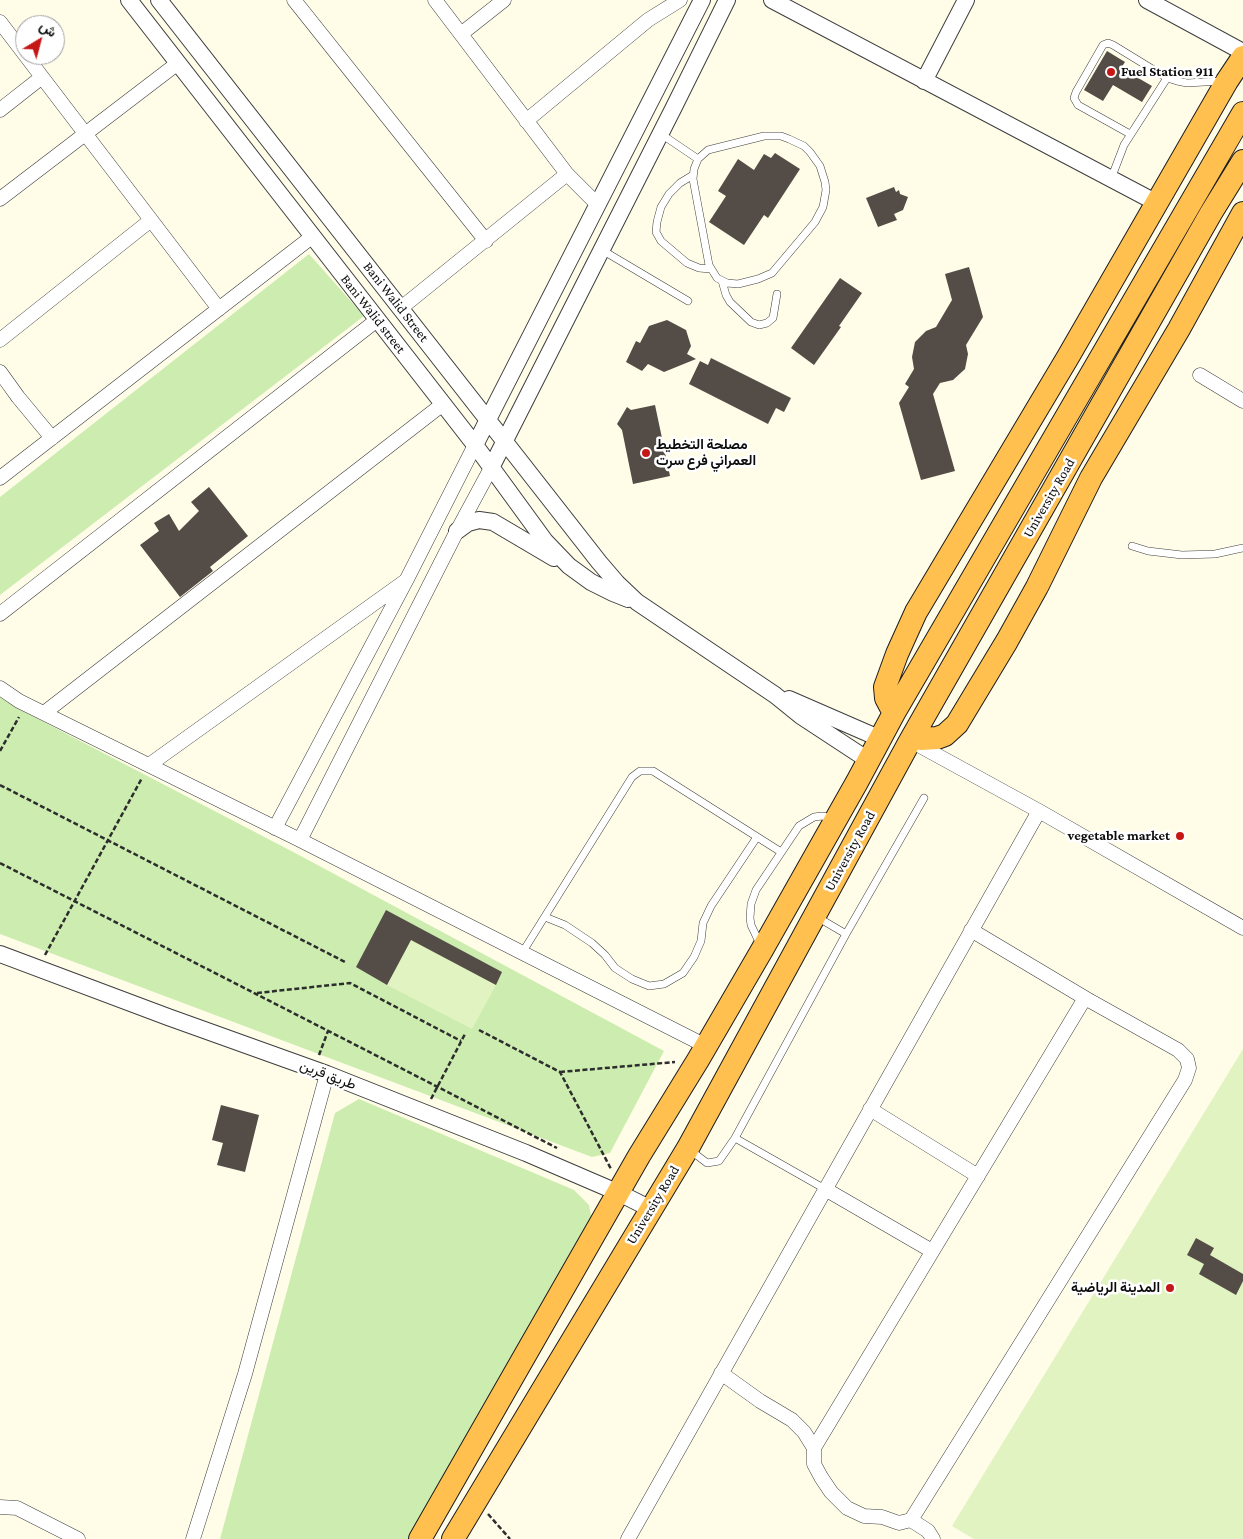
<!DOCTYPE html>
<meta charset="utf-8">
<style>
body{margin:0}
#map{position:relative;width:1243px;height:1539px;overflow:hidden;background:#fffce8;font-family:"Crimson Pro",Vazirmatn,serif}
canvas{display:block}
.north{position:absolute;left:15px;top:15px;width:50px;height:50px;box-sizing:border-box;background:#fff;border:1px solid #9d9d9d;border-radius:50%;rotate:37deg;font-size:14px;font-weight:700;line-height:20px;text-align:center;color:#0b0b0b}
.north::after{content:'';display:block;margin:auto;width:18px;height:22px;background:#c61717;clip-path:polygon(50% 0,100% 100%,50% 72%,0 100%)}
</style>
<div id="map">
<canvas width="1243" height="1539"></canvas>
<div class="north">ش</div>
</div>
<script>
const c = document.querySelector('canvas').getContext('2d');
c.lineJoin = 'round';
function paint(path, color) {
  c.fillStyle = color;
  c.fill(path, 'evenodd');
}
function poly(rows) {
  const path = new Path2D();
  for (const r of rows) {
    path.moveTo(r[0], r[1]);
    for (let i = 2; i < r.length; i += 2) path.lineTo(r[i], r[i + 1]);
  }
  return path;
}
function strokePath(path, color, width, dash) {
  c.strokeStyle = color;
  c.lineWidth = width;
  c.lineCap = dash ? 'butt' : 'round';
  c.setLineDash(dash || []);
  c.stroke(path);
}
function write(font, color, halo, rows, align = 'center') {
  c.font = font + ' "Crimson Pro",Vazirmatn,serif';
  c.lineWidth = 5;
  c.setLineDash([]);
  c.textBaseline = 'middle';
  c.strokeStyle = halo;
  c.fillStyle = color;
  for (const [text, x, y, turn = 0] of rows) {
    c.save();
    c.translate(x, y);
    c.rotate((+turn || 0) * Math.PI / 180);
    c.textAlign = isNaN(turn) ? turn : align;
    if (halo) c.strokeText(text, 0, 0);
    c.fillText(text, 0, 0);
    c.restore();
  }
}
paint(poly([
 [309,254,364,316,0,595,0,497],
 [0,695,15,707,297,854,664,1051,610,1153,592,1157,0,934],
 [359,1099,574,1190,589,1205,593,1226,414,1539,220,1539,335,1113]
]), '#ccedaf');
paint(poly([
 [411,940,496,985,472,1029,387,985],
 [1243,1049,1243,1539,974,1539,952,1526]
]), '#e0f3c1');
paint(poly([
 [1107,51,1125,62,1121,68,1152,86,1142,102,1113,85,1103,101,1084,90],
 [775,153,800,169,768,218,764,215,744,245,709,222,726,196,718,191,738,159,754,170,764,154,771,158],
 [894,187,896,192,899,190,900,194,908,197,903,210,894,214,897,220,878,227,866,198],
 [969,267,983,317,966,345,968,354,965,369,953,380,940,383,933,394,955,471,921,480,899,403,909,387,905,384,914,369,912,357,915,342,926,331,936,327,952,300,945,274],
 [840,278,862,293,839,326,841,327,814,365,791,348],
 [667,320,686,330,691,346,687,354,696,359,664,372,648,364,642,371,626,362,636,341,640,343,649,326],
 [711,358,791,398,784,412,776,408,768,424,689,384,700,361,708,365],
 [655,405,670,476,633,484,622,430,617,424,627,407,631,410],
 [209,487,248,536,210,567,213,571,180,597,140,545,159,531,154,523,169,514,179,531,199,511,191,502],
 [386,910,502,972,496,985,411,940,387,985,356,967],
 [221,1105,259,1115,245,1172,217,1165,223,1143,212,1140],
 [1196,1238,1214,1248,1210,1255,1243,1274,1243,1281,1236,1295,1199,1274,1204,1264,1187,1255]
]), '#544c46');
const service = poly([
 [661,134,698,159],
 [1130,134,1078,105,1074,98,1076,92,1103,45,1108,43,1113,45,1167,78,1177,81,1187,83,1222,81],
 [764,136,781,136,789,139,804,146,810,152,820,166,825,182,826,190,823,207,815,222,772,273,758,279,738,284,727,283,717,278,709,265,693,179,694,169,698,159,708,150,764,136],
 [693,175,680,183,669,194,661,207,657,222,656,232,661,241,687,263,699,268,710,269],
 [1111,179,1124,145,1167,78],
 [602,250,688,301],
 [722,281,726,295,730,302,751,322,759,325,767,323,773,318,777,294],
 [1132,546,1148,551,1182,555,1215,554,1243,548],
 [545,917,565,925,592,943,605,955,615,968,632,979,649,986,664,984,683,973,694,957,701,941,703,923,711,906,757,837],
 [817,917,846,934],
 [760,944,751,925,750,918,751,904,756,890,799,826,814,817,822,816,833,818],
 [522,953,632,777,640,771,653,771,781,852],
 [735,1138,825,1189],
 [690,1150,707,1163,719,1161,735,1138,846,934,924,798]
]);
const minor = poly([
 [294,0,486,241],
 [435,0,567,174,597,204],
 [0,22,219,309],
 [461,34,504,0],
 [0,110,42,77],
 [526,121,648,20,680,0],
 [0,199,178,63],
 [401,308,567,174],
 [0,340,151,220],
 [0,372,18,397,52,438],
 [1200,375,1243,401],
 [0,478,313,236],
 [0,614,377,320],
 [0,688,19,701,300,840,706,1046],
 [44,713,443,404],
 [911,741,1039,811,1243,928],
 [149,765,404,582],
 [275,828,407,579,475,445],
 [300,840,457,531,491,468],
 [870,1109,978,1176],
 [825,1189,932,1251],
 [721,1373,760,1401,792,1420,804,1432,814,1448,814,1464,821,1477,831,1492,847,1508,864,1516,882,1517,899,1523,911,1520,1185,1080,1189,1068,1187,1059,1178,1050,1085,998,971,930],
 [814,1448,1085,998],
 [0,1507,17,1508,78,1539],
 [911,1520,928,1531,933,1539],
 [193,1539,245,1374,327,1074],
 [628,1539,1039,811]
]);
const tertiary = poly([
 [129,0,475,445,545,541,569,566,591,582,613,593,628,599],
 [159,0,599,562,617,583,637,602,775,695,801,716,868,760],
 [772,0,1157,203],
 [1147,0,1243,52],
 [924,81,966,0],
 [475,445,702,0],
 [491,468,674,107,727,0],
 [457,531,468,523,479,520,493,522,554,558],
 [789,699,881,739],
 [0,954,168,1017,327,1074,526,1153,619,1193,651,1209]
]);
const trunk = poly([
 [894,713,886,698,885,687,897,654,916,612,1068,357,1227,81,1243,57],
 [913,736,921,739,937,738,945,735,957,724,1007,641,1037,587,1091,478,1179,329,1243,213],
 [420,1539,639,1156,698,1060,762,950,857,782,894,713,1243,113],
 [453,1539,688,1148,910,741,1211,213,1243,161]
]);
strokePath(service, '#3e3e3e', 8);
strokePath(minor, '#3e3e3e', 15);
strokePath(tertiary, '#3e3e3e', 18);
strokePath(trunk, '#1c1c1c', 24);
strokePath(poly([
 [0,751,19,717],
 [0,785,347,963],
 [0,863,557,1148],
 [45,955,142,778],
 [257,993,350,983,461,1041],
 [479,1030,560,1072,611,1169],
 [319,1055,328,1031],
 [560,1072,675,1062],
 [431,1099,465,1034],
 [488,1514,510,1539]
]), '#2d2d2d', 2.5, [5, 2.5]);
strokePath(service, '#fff', 7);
strokePath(minor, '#fff', 14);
strokePath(tertiary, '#fff', 16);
strokePath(trunk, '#ffc04f', 22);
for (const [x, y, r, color] of [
 [1111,72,5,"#c61717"],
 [646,453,5,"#c61717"],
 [1180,836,5,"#c61717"],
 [1170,1288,5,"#c61717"]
]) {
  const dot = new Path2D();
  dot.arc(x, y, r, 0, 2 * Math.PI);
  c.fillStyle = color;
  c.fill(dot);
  strokePath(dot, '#fff', 2);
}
write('bold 14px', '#0b0b0b', '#fff', [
 ["Fuel Station 911",1121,72],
 ["مصلحة التخطيط",656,445],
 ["العمراني فرع سرت",656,461],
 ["vegetable market",1170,836,"right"],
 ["المدينة الرياضية",1160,1288,"right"]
], 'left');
write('14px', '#0b0b0b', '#fff', [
 ["Bani Walid Street",396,302,52],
 ["Bani Walid street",373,314,52],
 ["University Road",1049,498,-60],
 ["University Road",850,851,-61],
 ["طريق قرين",328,1075,21],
 ["University Road",653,1205,-59]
]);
</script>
